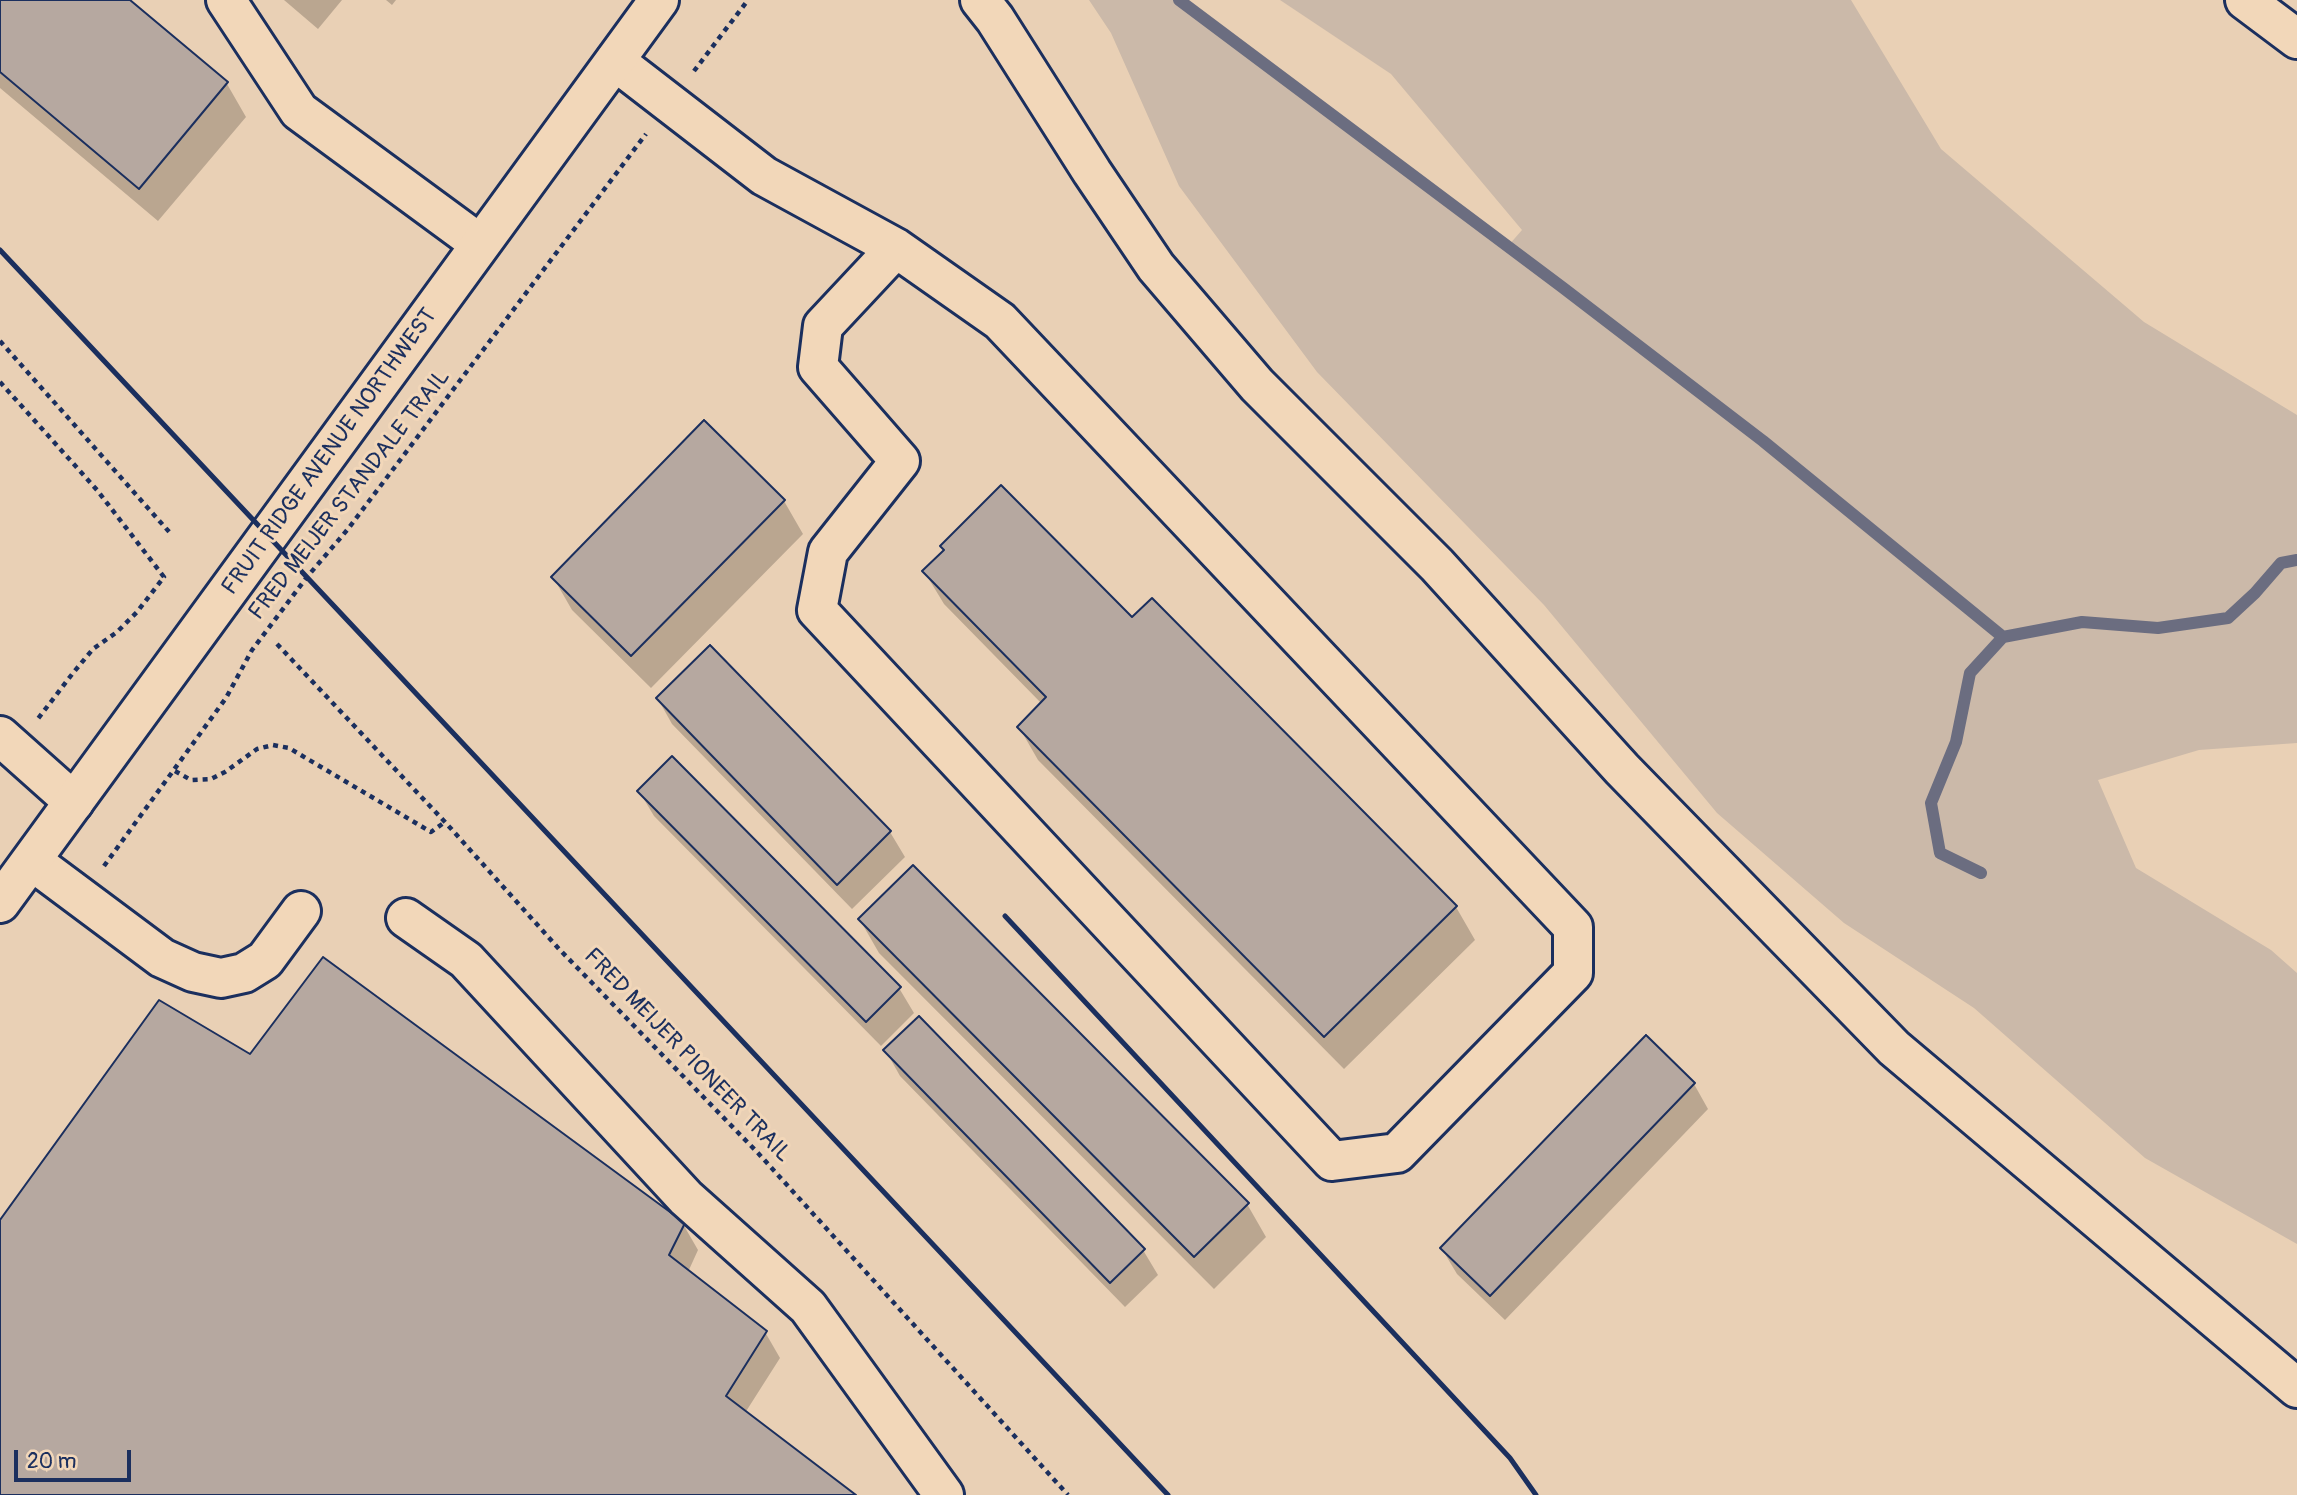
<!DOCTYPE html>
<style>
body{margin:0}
#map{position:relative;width:2297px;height:1495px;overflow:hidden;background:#e9d0b5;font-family:Pangolin,sans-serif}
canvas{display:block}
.scale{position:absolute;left:14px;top:1450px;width:117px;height:32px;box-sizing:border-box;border:4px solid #1b2f5e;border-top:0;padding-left:9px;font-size:21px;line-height:24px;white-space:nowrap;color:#1b2f5e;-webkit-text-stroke:5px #f2d7b9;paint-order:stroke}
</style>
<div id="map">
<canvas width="2297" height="1495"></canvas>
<div class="scale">20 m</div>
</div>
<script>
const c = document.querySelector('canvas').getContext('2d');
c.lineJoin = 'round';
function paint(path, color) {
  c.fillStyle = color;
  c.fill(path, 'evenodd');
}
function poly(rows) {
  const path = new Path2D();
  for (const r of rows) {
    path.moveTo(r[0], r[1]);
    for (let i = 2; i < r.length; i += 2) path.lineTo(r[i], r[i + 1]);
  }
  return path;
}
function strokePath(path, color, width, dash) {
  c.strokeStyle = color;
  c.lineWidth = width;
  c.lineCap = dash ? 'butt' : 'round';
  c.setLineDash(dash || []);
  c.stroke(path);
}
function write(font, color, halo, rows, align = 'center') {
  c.font = font + ' Pangolin,sans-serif';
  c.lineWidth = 6;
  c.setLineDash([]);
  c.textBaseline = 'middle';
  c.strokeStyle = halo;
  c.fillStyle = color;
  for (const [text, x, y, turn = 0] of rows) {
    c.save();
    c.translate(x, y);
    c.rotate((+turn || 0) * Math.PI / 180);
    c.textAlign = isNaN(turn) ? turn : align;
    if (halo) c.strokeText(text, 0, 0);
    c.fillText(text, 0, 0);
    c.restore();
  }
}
paint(poly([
 [1089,0,1179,0,1508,246,1522,230,1391,74,1280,0,1851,0,1941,149,2144,322,2297,415,2297,743,2199,750,2098,780,2136,868,2271,950,2297,973,2297,1244,2145,1158,1974,1008,1844,923,1717,813,1544,605,1317,372,1179,186,1111,33]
]), '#cbb9a9');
paint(poly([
 [0,0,127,0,227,84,246,117,158,221,0,88],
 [284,0,342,0,318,29],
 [386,0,396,0,392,5],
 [784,501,803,534,651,688,572,610,553,577],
 [924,571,1132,620,1456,907,1475,940,1344,1069,1038,760,1019,727,1042,704,944,604],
 [658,699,890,832,905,857,852,909,672,724],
 [639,791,899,988,914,1013,881,1046,654,816],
 [860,920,1247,1204,1266,1237,1214,1289,879,953],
 [886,1051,1143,1250,1158,1275,1125,1307,900,1076],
 [250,1056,683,1224,698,1250,688,1272,765,1332,780,1358,745,1413,853,1495,0,1495,0,1222],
 [1694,1084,1708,1109,1505,1320,1457,1274,1442,1249]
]), '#0003');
strokePath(poly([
 [1179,0,1562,287,1763,441,2003,637],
 [1981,873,1940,853,1931,803,1956,742,1970,673,2003,637,2082,622,2158,628,2228,618,2255,593,2281,563,2297,560]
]), '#6b6d80', 12);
const building = poly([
 [0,0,130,0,228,82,139,189,0,72,0,0],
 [704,420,785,500,631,656,551,577,704,420],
 [1001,485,1132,617,1152,598,1457,906,1324,1037,1017,727,1046,697,922,571,944,550,940,546,1001,485],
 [710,645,891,831,837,885,656,698,710,645],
 [672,756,901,987,866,1022,637,791,672,756],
 [913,865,1249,1203,1194,1257,858,919,913,865],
 [323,957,685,1223,669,1255,767,1331,726,1396,856,1495,0,1495,0,1220,159,1000,250,1054,323,957],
 [919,1016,1145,1249,1110,1283,883,1050,919,1016],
 [1646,1035,1695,1083,1490,1296,1440,1248,1646,1035]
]);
paint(building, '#b6a8a0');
strokePath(building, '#1b2f5e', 2);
const minor = poly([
 [226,0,299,111,480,244],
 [980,0,995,19,1092,172,1156,267,1257,385,1437,565,1622,769,1894,1048,2297,1388],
 [2245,0,2297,39],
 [615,61,764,176,896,248,1000,321,1573,927,1573,973,1397,1153,1332,1161,817,610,828,552,900,461,818,367,823,326,896,248],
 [0,736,74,802],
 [32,861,162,958,193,972,221,978,244,973,265,960,301,911],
 [406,918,466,960,686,1198,808,1307,944,1495]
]);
const major = poly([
 [0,903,659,0]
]);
strokePath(minor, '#1b2f5e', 44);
strokePath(major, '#1b2f5e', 44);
strokePath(poly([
 [694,71,748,0],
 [0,341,171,534],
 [0,382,97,490,164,577,137,612,117,632,93,649,73,673,37,720],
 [277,644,445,822,560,950,758,1153,1068,1495],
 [175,771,191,780,211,779,225,772,257,749,273,745,289,748,431,832,445,822],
 [104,866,226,698,252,650,307,577,348,529,646,134]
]), '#1b2f5e', 4.5, [5, 5]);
strokePath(minor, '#f2d7b9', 38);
strokePath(major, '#f2d7b9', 38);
strokePath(poly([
 [0,250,1168,1495],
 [1005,916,1510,1458,1536,1495]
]), '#1b2f5e', 5);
write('23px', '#1b2f5e', '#f2d7b9', [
 ["FRUIT RIDGE AVENUE NORTHWEST",330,452,-54],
 ["FRED MEIJER STANDALE TRAIL",350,495,-52],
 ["FRED MEIJER PIONEER TRAIL",687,1056,46]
]);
</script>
